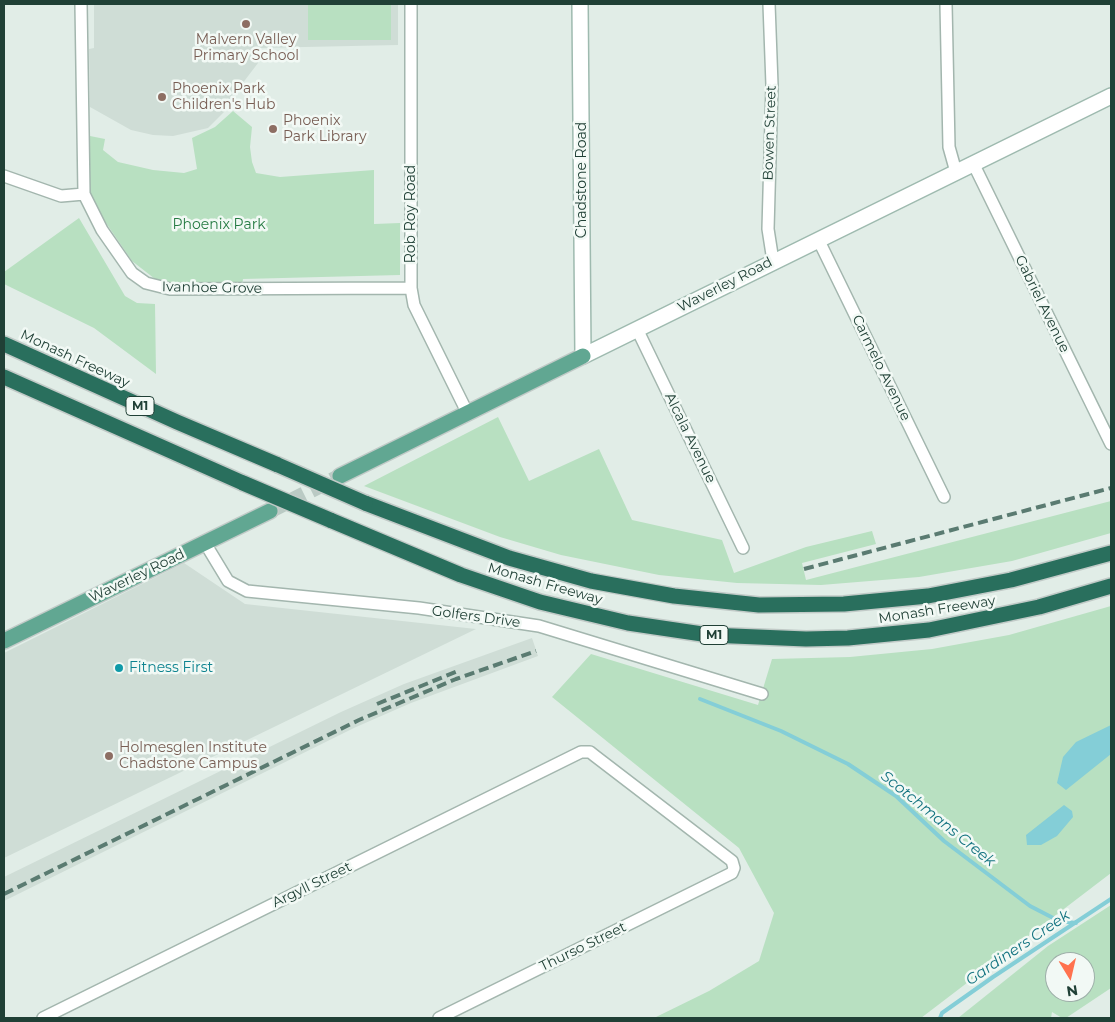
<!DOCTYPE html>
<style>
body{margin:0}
#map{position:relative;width:1115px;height:1022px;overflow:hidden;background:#e1ede7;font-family:Montserrat,sans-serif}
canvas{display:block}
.frame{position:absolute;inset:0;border:5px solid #204036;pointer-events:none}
.north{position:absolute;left:1045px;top:952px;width:50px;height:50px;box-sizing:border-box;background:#f2f9f5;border:1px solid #9eafa9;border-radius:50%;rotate:171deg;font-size:14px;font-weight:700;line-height:20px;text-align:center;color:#204036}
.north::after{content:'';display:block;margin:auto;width:18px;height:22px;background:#ff724e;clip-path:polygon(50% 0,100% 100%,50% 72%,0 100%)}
</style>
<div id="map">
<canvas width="1115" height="1022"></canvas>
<div class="frame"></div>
<div class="north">N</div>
</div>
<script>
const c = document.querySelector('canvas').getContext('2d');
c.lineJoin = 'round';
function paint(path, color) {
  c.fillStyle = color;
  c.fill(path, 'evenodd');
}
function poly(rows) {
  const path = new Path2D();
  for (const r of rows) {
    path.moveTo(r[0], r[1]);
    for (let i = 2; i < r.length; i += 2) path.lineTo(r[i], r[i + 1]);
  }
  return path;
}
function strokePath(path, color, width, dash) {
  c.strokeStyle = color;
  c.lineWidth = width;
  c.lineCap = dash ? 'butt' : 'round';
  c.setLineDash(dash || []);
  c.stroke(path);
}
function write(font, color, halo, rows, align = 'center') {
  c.font = font + ' Montserrat,sans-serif';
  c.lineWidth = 5;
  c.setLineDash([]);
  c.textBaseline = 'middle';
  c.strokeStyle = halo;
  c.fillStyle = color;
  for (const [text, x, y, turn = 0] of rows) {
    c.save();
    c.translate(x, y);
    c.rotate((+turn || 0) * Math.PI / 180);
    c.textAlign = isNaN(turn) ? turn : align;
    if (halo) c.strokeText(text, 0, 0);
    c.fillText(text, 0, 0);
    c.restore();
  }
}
paint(poly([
 [94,4,398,4,398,45,258,48,258,63,239,88,229,107,208,128,173,136,153,135,131,130,90,107,89,49,94,48],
 [184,563,245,604,476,629,4,858,4,653],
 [532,638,538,656,411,703,356,727,4,901,4,877,341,712,404,684]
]), '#cfddd6');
paint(poly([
 [308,4,391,4,391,40,308,40],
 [233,111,252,127,250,147,252,162,256,173,280,177,374,170,374,224,400,223,400,275,243,279,242,285,164,286,132,261,87,195,85,135,105,139,103,150,118,162,153,170,184,173,197,169,192,138,215,127],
 [79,218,125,296,137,303,155,304,156,374,94,328,4,284,4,272],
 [498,417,529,481,599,449,632,520,722,540,734,573,806,547,872,531,876,544,802,563,806,580,1111,501,1111,533,1012,561,919,577,821,585,737,583,659,575,561,555,500,537,364,486],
 [1111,606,1111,873,921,1018,654,1018,709,991,759,961,774,913,739,848,552,697,591,654,758,705,772,659,850,657,932,649,1009,635],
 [1111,905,1111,988,1066,1018,1062,1018,1052,1012,1051,1018,958,1018,1048,946],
 [1055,962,1085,962,1085,992,1055,992]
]), '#b8e0c1');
paint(poly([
 [1111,725,1111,754,1066,790,1057,783,1063,757,1076,742],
 [1064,805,1072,811,1073,817,1057,836,1041,845,1027,845,1026,835]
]), '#84ced7');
strokePath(poly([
 [700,699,781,731,848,764,896,796,944,841,1030,906,1059,921,1076,923],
 [940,1018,942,1013,993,977,1111,899]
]), '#84ced7', 4);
strokePath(poly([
 [270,511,340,476]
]), '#bacac4', 15, [15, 8]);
const street = poly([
 [81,4,84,194,102,230,132,273,146,283,170,289,411,288],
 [411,4,411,288,414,305,467,412],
 [769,4,772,85,768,229,773,261],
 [946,4,949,147,956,172],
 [973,163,1111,444],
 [4,176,61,196,84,194],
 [818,239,944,497],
 [637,329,743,548],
 [205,543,228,581,247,591,419,608,539,626,762,694],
 [43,1018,581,752,590,752,595,756,732,861,734,868,732,873,439,1018]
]);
const secondary = poly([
 [580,4,583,356,1111,96]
]);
const primary = poly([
 [340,476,583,356],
 [4,641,270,511]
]);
const highway = poly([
 [4,344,177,422,278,465],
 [4,377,243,483],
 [365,503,509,558,591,581,674,596,759,605,844,604,928,596,1011,580,1111,553],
 [330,520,461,575,540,602,628,623,709,635,806,639,848,638,929,630,1039,607,1111,586]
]);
strokePath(street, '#a3b6ae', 14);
strokePath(secondary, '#9ebaaf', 18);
strokePath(primary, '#c1cac7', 18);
strokePath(highway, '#c1cac7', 18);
strokePath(street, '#fff', 11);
strokePath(secondary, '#fff', 15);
strokePath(primary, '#61a792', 15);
strokePath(highway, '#296f5d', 15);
strokePath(poly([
 [804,569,1111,488],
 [377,704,458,671],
 [4,894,359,720,456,679,536,651]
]), '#5a7b71', 4, [10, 5]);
const highwayBridge = poly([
 [278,465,365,503],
 [243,483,330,520]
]);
strokePath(highwayBridge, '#c1cac7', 18, []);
strokePath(highwayBridge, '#296f5d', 15);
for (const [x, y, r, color] of [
 [246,24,5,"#8d6e63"],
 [162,97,5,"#8d6e63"],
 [273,129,5,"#8d6e63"],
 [119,668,5,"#0f9aa8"],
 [109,756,5,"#8d6e63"]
]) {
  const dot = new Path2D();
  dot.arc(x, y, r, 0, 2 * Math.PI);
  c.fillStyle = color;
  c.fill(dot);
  strokePath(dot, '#f2f9f5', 2);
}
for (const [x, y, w] of [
 [140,406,28],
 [714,635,28]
]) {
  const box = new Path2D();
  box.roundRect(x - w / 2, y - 9.5, w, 19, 4);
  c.fillStyle = '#f2f9f5';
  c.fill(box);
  strokePath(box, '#204036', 1);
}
write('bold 12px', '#204036', null, [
 ["M1",140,406],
 ["M1",714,635]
]);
write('14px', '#785e54', '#f2f9f5', [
 ["Malvern Valley",246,40,"center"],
 ["Primary School",246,56,"center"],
 ["Phoenix Park",172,89],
 ["Children's Hub",172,105],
 ["Phoenix",283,121],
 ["Park Library",283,137],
 ["Holmesglen Institute",119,748],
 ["Chadstone Campus",119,764]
], 'left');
write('14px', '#204036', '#f2f9f5', [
 ["Bowen Street",770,133,-88],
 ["Chadstone Road",582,180,-90],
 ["Rob Roy Road",411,214,-90],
 ["Waverley Road",725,285,-27],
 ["Ivanhoe Grove",212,288,1],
 ["Gabriel Avenue",1042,304,64],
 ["Monash Freeway",75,359,25],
 ["Carmelo Avenue",881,368,64],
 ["Alcala Avenue",690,438,64],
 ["Waverley Road",137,576,-26],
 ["Monash Freeway",545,584,16],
 ["Monash Freeway",937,610,-9],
 ["Golfers Drive",476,617,8],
 ["Argyll Street",312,885,-26],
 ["Thurso Street",583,947,-26]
]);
write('14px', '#267b43', '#f2f9f5', [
 ["Phoenix Park",219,225]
]);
write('14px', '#0d838f', '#f2f9f5', [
 ["Fitness First",129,668]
], 'left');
write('italic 15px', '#147481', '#f2f9f5', [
 ["Scotchmans Creek",938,819,39],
 ["Gardiners Creek",1018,948,-34]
]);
</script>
